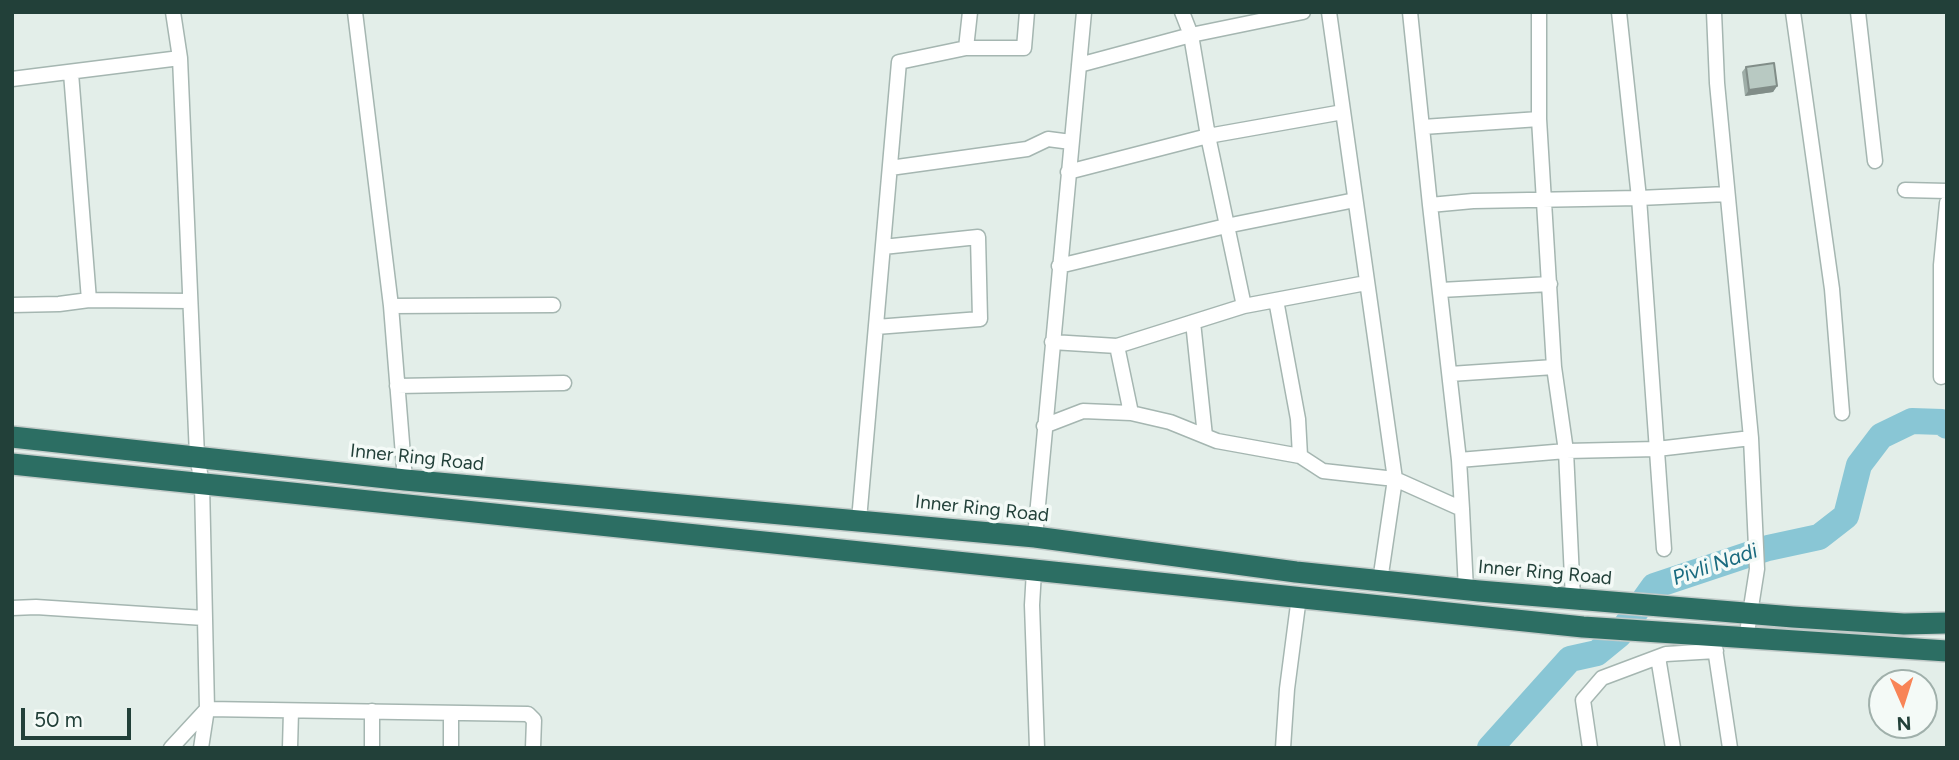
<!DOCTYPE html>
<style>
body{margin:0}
#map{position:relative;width:1959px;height:760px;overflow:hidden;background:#e3eee9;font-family:Figtree,sans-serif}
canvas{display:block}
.frame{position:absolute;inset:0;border:14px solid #224039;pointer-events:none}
.north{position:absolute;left:1868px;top:669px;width:70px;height:70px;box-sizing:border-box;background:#f4faf7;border:2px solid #a0b0ab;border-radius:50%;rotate:177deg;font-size:19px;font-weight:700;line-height:28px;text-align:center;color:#224039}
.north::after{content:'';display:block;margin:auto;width:24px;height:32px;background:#f88457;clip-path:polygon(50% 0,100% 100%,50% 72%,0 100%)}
.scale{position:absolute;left:21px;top:708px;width:110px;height:32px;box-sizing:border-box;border:4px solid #224039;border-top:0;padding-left:9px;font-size:21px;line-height:24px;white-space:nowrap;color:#224039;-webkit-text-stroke:5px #f4faf7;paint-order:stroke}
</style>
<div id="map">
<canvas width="1959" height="760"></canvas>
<div class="frame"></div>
<div class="north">N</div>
<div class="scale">50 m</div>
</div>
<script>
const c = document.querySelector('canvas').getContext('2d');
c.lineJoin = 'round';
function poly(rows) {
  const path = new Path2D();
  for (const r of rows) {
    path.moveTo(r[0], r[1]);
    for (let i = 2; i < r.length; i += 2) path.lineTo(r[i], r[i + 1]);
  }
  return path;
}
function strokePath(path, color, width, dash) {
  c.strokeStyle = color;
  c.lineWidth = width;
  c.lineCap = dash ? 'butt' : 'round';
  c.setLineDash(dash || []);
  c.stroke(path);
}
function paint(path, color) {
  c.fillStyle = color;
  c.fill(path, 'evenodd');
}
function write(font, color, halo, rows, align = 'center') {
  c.font = font + ' Figtree,sans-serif';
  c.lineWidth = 7;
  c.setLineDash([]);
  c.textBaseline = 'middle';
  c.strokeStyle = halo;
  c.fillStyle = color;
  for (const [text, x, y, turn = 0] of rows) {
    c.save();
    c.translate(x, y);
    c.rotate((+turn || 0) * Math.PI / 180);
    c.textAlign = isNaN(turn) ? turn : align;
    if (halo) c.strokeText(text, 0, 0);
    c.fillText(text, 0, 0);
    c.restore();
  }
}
strokePath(poly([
 [1490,748,1570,659,1597,653,1619,635,1654,586,1768,548,1819,537,1846,516,1859,465,1881,436,1912,421,1942,422,1947,426]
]), '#89c6d5', 26);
const street = poly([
 [355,12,391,306],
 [1182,12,1191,35,1208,136,1244,306],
 [1329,12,1395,479,1380,581],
 [1410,12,1430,205,1459,460,1566,451,1657,449,1751,438,1757,569,1746,639],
 [1539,12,1539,119,1554,367,1566,451,1573,599],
 [1619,12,1639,198,1664,549],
 [1714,12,1717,83,1751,438],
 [1793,12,1832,289,1842,413],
 [1858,12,1875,161],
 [966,48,1024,48,1027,12],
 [1079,65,1191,35,1303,12],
 [71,73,89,300],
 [12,79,180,58,173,12],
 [1423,127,1539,119],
 [890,168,1027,149,1048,139,1071,142],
 [1068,172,1208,136,1343,112],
 [1905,190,1947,191],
 [1430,205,1473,201,1639,198,1727,194],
 [1059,266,1226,226,1355,200],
 [1441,290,1550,284],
 [1276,300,1298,419,1300,456],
 [12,305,59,304,89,300,190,301],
 [1193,322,1205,436],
 [876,327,980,319,978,237,883,247],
 [1052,342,1117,346,1244,306,1366,283],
 [1117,346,1131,413,1170,422,1217,441,1300,456,1323,471,1395,479,1462,509,1466,590],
 [1450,374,1554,367],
 [1941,377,1941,265,1947,203],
 [397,386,564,383],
 [1044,426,1083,411,1131,413],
 [1459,460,1462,509],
 [405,480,391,306,553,305],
 [859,520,899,62,966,48,970,12],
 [1035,537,1084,12],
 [1034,571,1032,605,1037,748],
 [12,608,36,607,204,618],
 [1714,642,1730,748],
 [1658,657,1673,748],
 [451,714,451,748],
 [171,748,207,709,202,484,197,456,180,58],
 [201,748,207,709,528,714,534,720,533,748],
 [290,748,291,711],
 [372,748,372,711],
 [1283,748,1287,689,1299,597],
 [1590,748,1583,700,1602,678,1666,654,1716,651]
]);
const highway = poly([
 [12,437,405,480,1035,537,1296,572,1479,591,1793,617,1904,624,1947,623],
 [12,464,1583,627,1947,651]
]);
strokePath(street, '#a5b6b1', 17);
strokePath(highway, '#c1cac8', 24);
strokePath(street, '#fff', 14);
strokePath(highway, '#2c6e63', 21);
paint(poly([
 [1746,67,1777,86,1773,92,1745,96,1742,72]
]), '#9eada7');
paint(poly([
 [1777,86,1773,92,1745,96,1749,90]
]), '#818d88');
const building = poly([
 [1774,63,1777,86,1749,90,1746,67,1774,63]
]);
paint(building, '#b8c9c2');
strokePath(building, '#818d88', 2);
write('19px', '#224039', '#f4faf7', [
 ["Inner Ring Road",417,458,6],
 ["Inner Ring Road",982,509,6],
 ["Inner Ring Road",1545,573,5]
]);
write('italic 21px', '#196a7f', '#f4faf7', [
 ["Pivli Nadi",1715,565,-19]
]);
</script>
